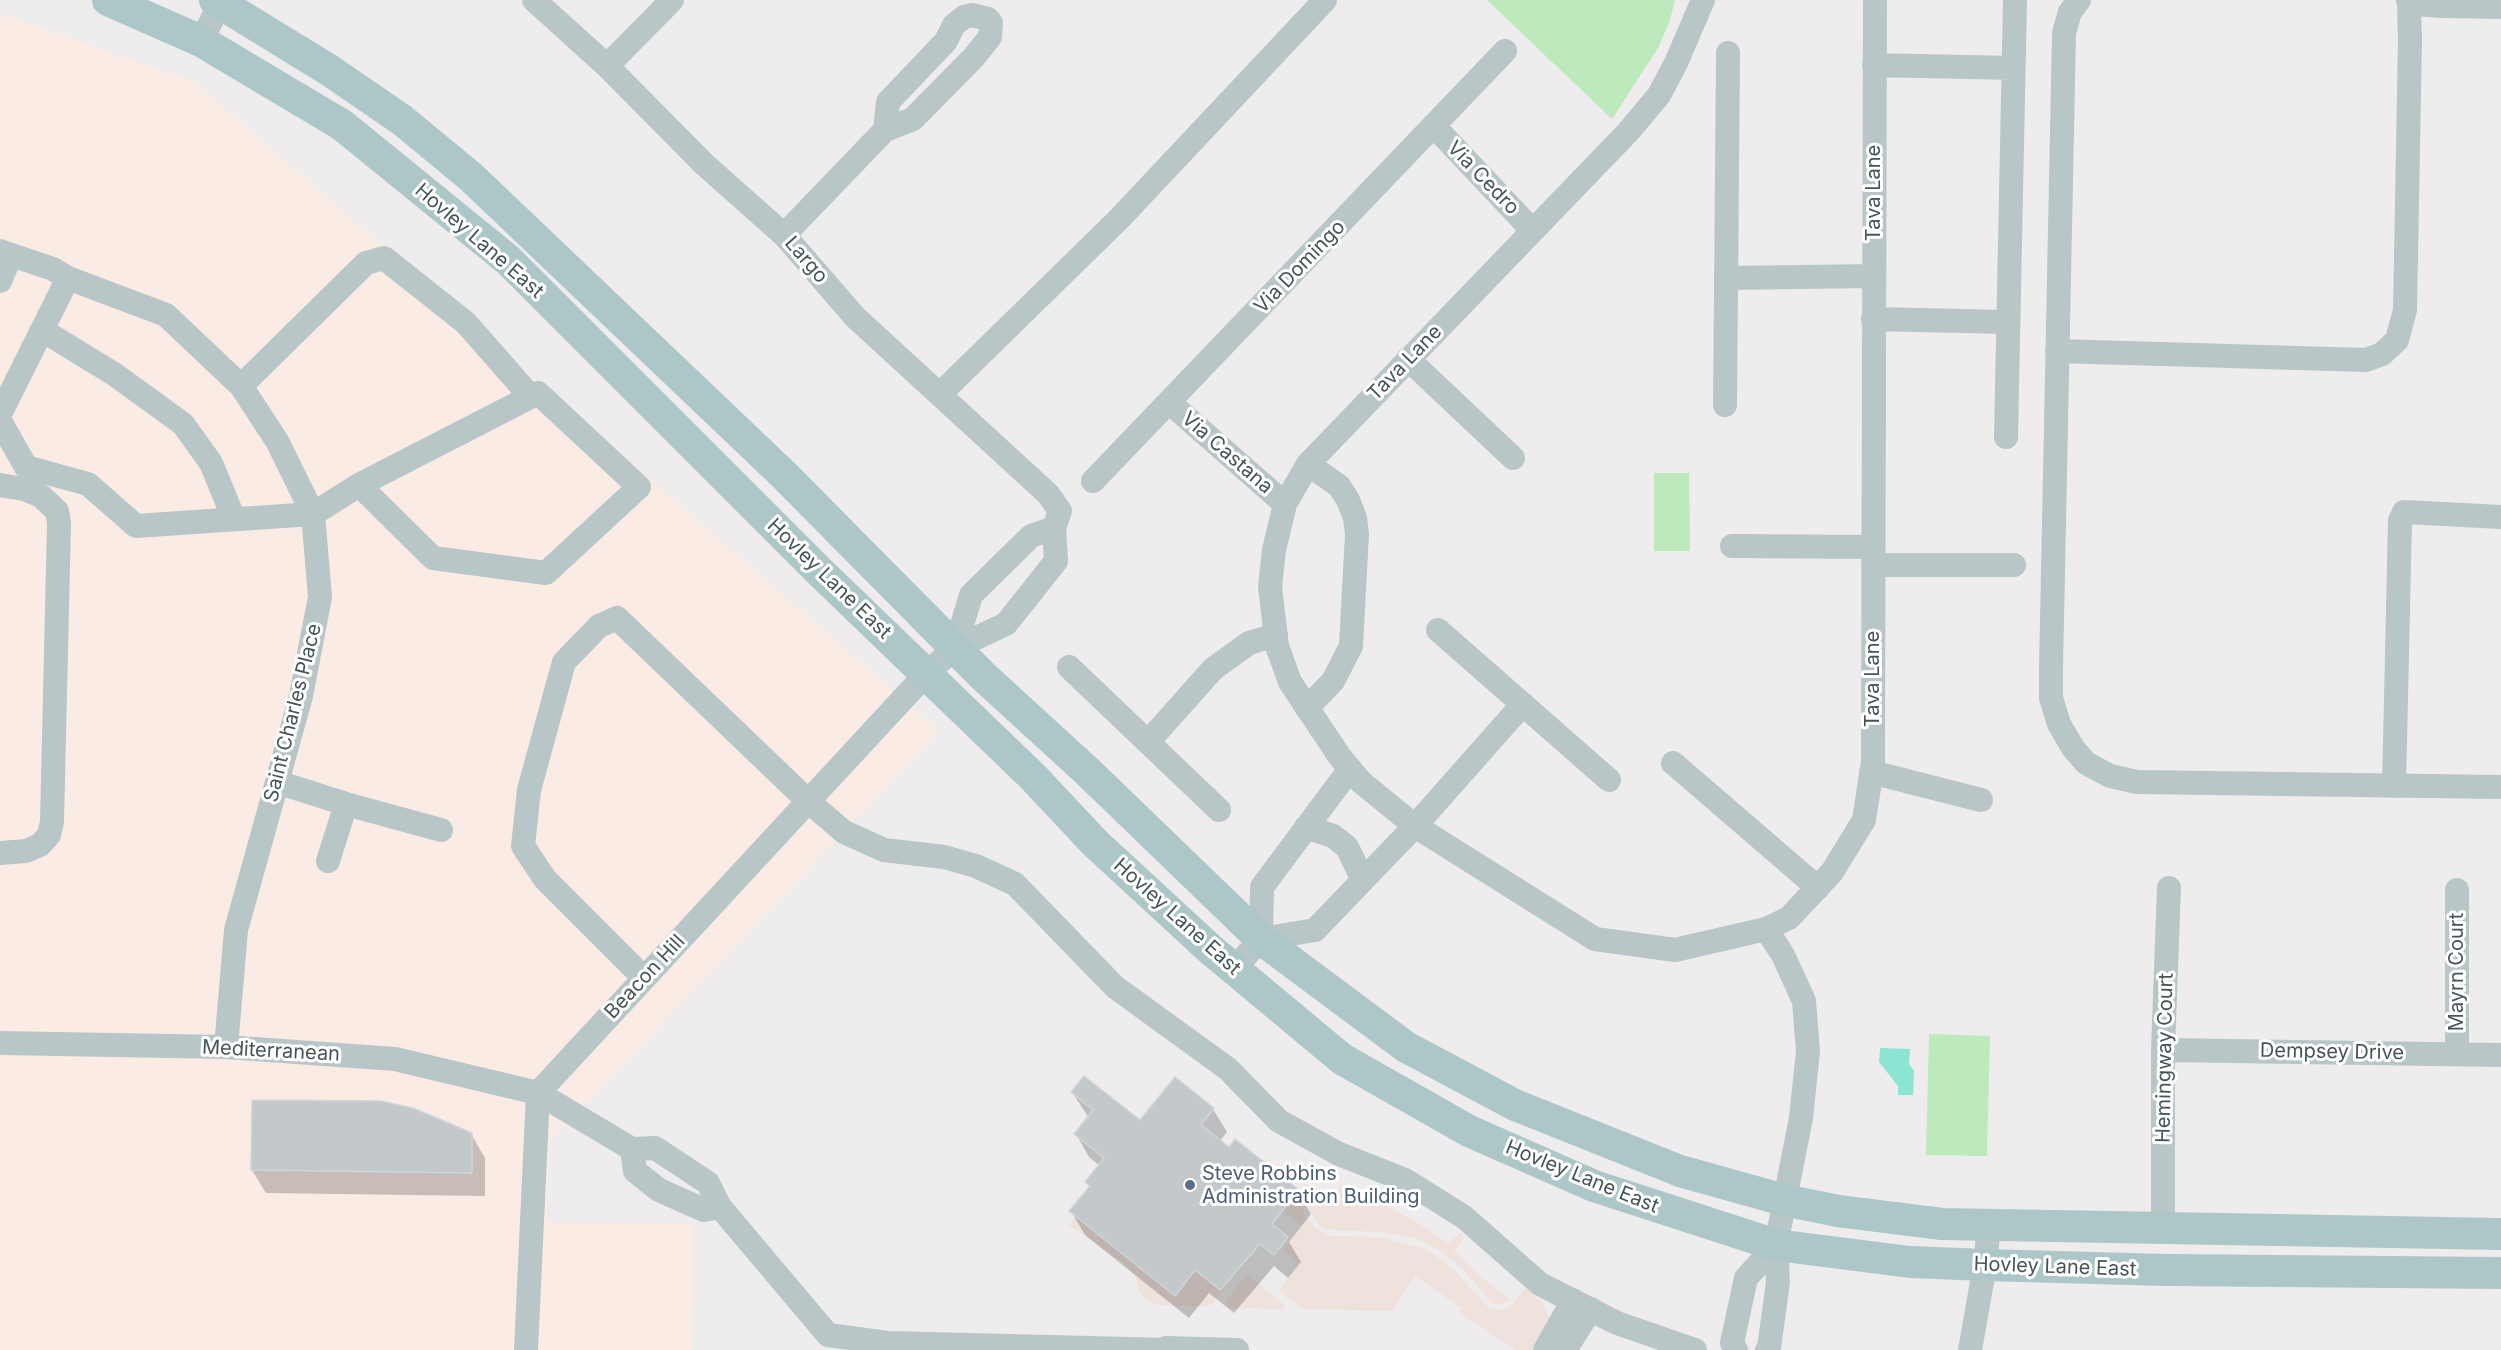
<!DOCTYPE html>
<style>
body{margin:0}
canvas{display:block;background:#eeeced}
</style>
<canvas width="2501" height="1350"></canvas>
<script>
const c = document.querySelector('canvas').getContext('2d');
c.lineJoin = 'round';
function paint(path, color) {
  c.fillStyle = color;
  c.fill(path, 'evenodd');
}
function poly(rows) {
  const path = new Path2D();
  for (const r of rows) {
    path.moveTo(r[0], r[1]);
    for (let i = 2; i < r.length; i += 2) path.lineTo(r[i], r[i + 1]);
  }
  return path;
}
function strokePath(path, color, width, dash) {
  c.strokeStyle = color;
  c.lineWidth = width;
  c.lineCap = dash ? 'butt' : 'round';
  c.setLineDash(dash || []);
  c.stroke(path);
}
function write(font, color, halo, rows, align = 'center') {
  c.font = font + ' Inter,sans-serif';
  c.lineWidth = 6;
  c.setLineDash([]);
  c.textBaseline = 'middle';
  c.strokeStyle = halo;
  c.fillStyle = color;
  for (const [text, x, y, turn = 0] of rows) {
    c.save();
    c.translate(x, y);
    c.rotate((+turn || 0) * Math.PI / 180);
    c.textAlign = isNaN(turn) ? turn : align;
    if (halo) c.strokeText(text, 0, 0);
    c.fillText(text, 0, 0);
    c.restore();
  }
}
paint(poly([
 [0,13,194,82,939,731,549,1143,547,1222,694,1224,692,1350,0,1350]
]), '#faebe5');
paint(poly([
 [1487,0,1675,0,1670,20,1658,48,1612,119],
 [1654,473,1689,473,1690,551,1654,551],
 [1929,1034,1990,1036,1987,1156,1926,1155]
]), '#bdeabc');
paint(poly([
 [1304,1183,1336,1196,1340,1186,1391,1208,1428,1229,1448,1245,1459,1233,1462,1235,1464,1238,1454,1251,1480,1276,1510,1299,1502,1304,1492,1303,1464,1271,1441,1251,1418,1239,1381,1232,1332,1230,1323,1228,1317,1223,1307,1204],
 [1299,1190,1304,1214,1316,1229,1331,1236,1380,1237,1426,1249,1454,1270,1489,1308,1501,1310,1508,1308,1526,1288,1544,1305,1550,1319,1535,1350,1515,1350,1459,1312,1461,1308,1415,1276,1392,1311,1303,1309,1279,1290,1299,1264,1282,1250,1301,1226,1282,1211],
 [1076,1217,1175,1295,1195,1270,1220,1290,1230,1281,1213,1303,1206,1307,1159,1305,1150,1302,1139,1292,1136,1278,1125,1264,1069,1225],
 [1246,1276,1251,1277,1285,1306,1283,1309,1228,1308,1225,1301]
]), '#efe2dd');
paint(poly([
 [1880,1048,1910,1049,1909,1064,1914,1071,1913,1095,1898,1095,1898,1086,1879,1062]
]), '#8ce4d3');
paint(poly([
 [1072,1092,1140,1122,1213,1109,1227,1132,1220,1141,1298,1191,1311,1214,1289,1242,1301,1262,1288,1278,1274,1266,1234,1313,1209,1293,1189,1318,1085,1235,1071,1211,1090,1188,1086,1182,1100,1166,1089,1157,1076,1134,1089,1118],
 [471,1134,485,1158,485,1196,266,1193,252,1170]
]), '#0003');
const building = poly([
 [1084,1076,1140,1120,1175,1077,1214,1108,1201,1125,1229,1147,1235,1139,1299,1190,1272,1224,1288,1237,1274,1255,1260,1244,1220,1290,1195,1270,1175,1296,1069,1211,1090,1186,1085,1182,1104,1158,1074,1134,1093,1110,1071,1092,1084,1076],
 [252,1100,380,1101,413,1108,472,1133,472,1173,251,1170,252,1100]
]);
paint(building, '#c3c9cb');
strokePath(building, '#d0d5d7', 1.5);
strokePath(poly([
 [534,0,607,66,704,164,784,235,855,317,1048,494,1060,511,1054,528],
 [1703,0,1676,63,1659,95,1628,132,1308,464,1285,504,1274,550,1270,587,1277,646,1290,682,1340,757,1361,782,1415,826,1595,939,1675,950,1766,929,1789,918,1832,872,1864,820,1873,762,1875,0],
 [2079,0,2070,12,2064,33,2051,669,2051,698,2059,724,2073,748,2086,763,2110,776,2137,782,2501,787],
 [2408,0,2416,4,2442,6,2501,7],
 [201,41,222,0],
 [1874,65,2013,68],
 [607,66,672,0],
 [1434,126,1532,230],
 [784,235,885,130,913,119,974,57,990,37,991,23,988,19,972,15,964,17,954,25,946,41,888,102,885,130],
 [0,251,53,269,68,278,166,315,241,386,277,441,313,514,320,597,301,696,236,930,226,1047],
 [1726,278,1873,276],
 [0,281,11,255],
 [1873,319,2008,322],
 [42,330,114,374,183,424,211,463,234,519],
 [2057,351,2366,360,2382,354,2397,340,2405,310,2410,40,2409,0],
 [1408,359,1513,458],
 [241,386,366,263,384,258,466,323,530,396],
 [940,394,1119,219,1325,0],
 [1170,403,1285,504],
 [1725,405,1728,53],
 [0,414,68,278],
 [0,421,26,467,88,484,136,526,313,514,359,485,538,393,639,487,546,573,433,558,359,485],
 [2006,437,2015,0],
 [1093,481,1505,51],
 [0,485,24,489,41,496,57,511,59,523,52,822,49,835,40,845,26,851,0,853],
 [1054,528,1056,561,1006,624,955,648,971,595,1031,536,1054,528],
 [1732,546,1873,547],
 [1873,565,2014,565],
 [1438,630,1609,780],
 [1069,667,1219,810],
 [1307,708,1333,681,1351,646,1357,534,1355,518,1348,500,1339,486,1308,464],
 [1148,742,1213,669,1249,643,1276,635],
 [1673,763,1818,888],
 [1871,772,1981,800],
 [277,782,346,804,328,861],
 [2394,786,2400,520,2404,512,2501,517],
 [346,804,441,830],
 [1306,827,1333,836,1347,847,1363,880],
 [2457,890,2457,1054],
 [1766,929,1783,955,1804,1001,1808,1051,1801,1118,1776,1245,1778,1282,1769,1348,1767,1350],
 [1261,939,1262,887,1350,769],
 [1234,969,1261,939,1315,930,1415,826,1523,704],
 [644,978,545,879,523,846,529,790,564,662,599,626,617,618,808,801,844,832,884,850,944,857,976,866,1015,884,1115,987,1228,1069,1279,1121,1339,1154,1405,1180,1464,1217,1540,1284,1617,1323,1695,1350],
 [0,1043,226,1047,395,1059,538,1093,632,1149],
 [2163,1050,2501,1055],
 [720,1207,704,1210,659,1190,635,1171,632,1149,655,1148,708,1183,720,1207,828,1335,888,1343,1171,1350],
 [2163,1228,2163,1050,2169,888],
 [1166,1348,1237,1350],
 [526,1350,538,1093,927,673,955,648],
 [1545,1350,1573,1300],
 [1565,1350,1591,1309],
 [1736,1350,1732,1343,1746,1278,1776,1245],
 [1970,1350,1985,1265,1989,1225]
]), '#b8c6c7', 24);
strokePath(poly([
 [108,0,201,41,342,125,508,260,819,571,1033,777,1095,843,1210,949,1342,1059,1469,1131,1594,1186,1776,1245,1910,1262,1985,1265,2166,1270,2501,1273],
 [215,0,329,70,402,120,471,177,784,475,983,676,1088,772,1261,939,1406,1047,1515,1105,1680,1171,1784,1200,1838,1211,1942,1224,2501,1234]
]), '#adc7c9', 32);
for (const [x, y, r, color] of [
 [1190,1185,6,"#5c6f8a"]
]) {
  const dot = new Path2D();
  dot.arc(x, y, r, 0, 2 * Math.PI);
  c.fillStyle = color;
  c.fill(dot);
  strokePath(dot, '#fff', 2);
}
write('20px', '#465657', '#fff', [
 ["Via Cedro",1483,178,46],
 ["Tava Lane",1874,193,-90],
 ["Hovley Lane East",479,241,41],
 ["Largo",806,260,49],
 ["Via Domingo",1300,267,-46],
 ["Tava Lane",1405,363,-46],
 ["Via Castana",1227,453,41],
 ["Hovley Lane East",829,579,44],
 ["Tava Lane",1873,679,-90],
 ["Saint Charles Place",293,713,-76],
 ["Hovley Lane East",1177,917,42],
 ["Mayrn Court",2457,972,-90],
 ["Beacon Hill",645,977,-47],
 ["Mediterranean",271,1051,3],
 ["Dempsey Drive",2332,1052,1],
 ["Hemingway Court",2165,1058,-89],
 ["Hovley Lane East",1582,1177,22],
 ["Hovley Lane East",2055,1267,2]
]);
write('20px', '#4e5e75', '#fff', [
 ["Steve Robbins",1202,1174],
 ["Administration Building",1202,1197]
], 'left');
</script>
